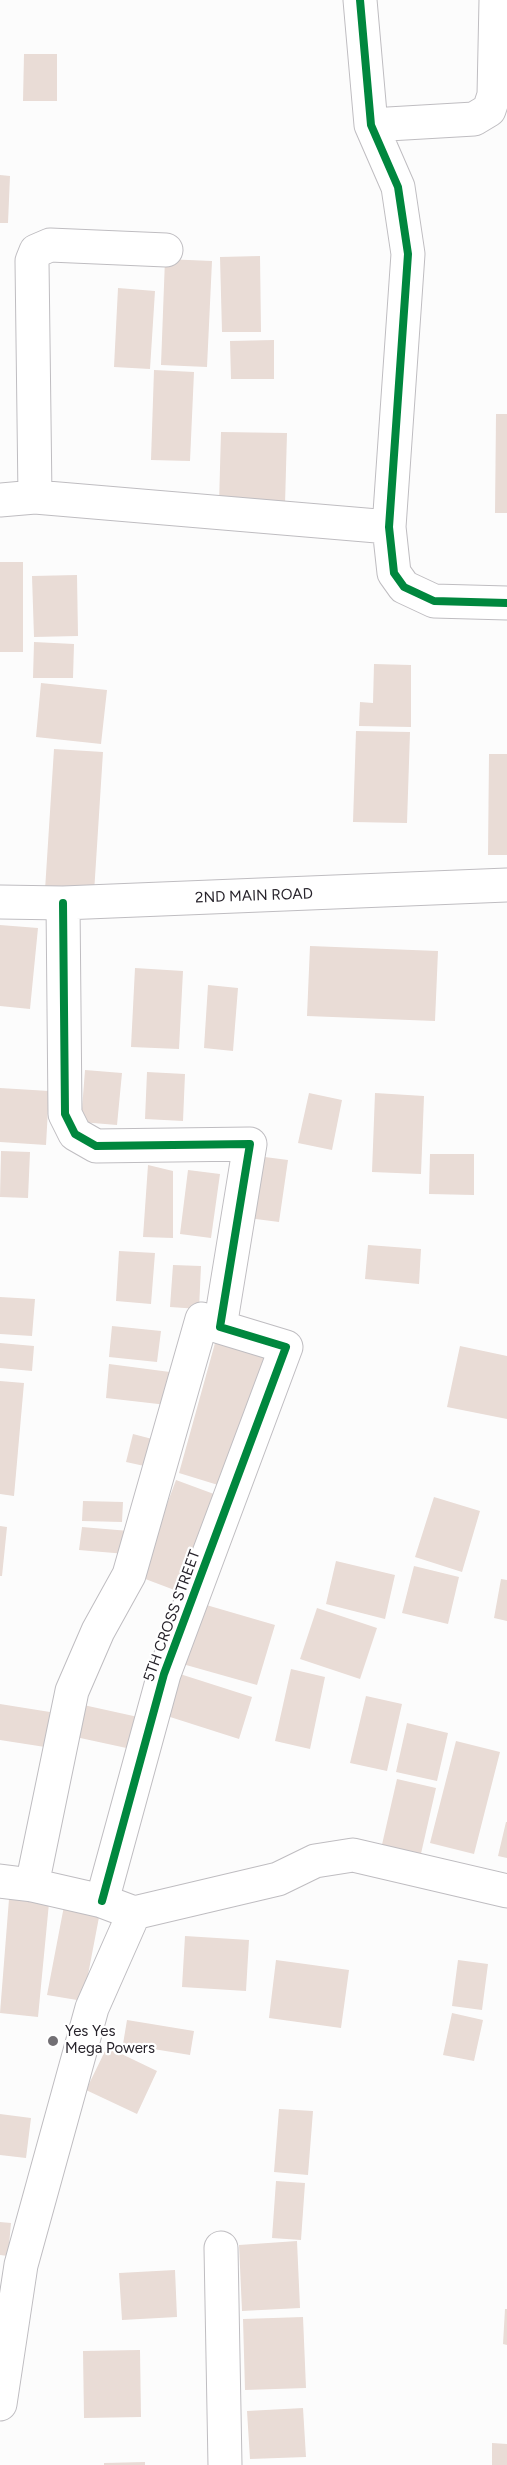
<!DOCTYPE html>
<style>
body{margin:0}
canvas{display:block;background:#fcfcfc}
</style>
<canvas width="507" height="2465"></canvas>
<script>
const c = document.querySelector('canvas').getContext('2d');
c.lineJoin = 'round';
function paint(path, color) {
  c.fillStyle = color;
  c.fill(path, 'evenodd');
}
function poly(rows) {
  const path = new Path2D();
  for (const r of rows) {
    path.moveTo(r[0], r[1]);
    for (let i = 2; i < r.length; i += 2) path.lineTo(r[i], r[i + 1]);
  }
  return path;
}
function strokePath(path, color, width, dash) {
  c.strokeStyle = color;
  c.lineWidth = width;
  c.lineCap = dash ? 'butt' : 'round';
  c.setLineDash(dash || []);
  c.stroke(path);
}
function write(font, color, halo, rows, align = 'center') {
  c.font = font + ' Figtree,sans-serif';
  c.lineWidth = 4.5;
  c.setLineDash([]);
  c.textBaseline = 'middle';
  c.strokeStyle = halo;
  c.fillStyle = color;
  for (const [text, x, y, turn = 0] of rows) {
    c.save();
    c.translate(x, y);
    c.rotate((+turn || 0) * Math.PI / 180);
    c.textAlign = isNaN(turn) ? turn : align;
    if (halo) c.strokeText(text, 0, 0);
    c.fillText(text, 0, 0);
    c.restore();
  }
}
paint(poly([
 [24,54,57,54,57,101,23,101],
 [0,175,10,176,8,223,0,223],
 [260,256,261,332,222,332,220,257],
 [165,259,212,261,207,367,161,365],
 [118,288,155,291,150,369,114,367],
 [274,340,274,379,231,379,230,341],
 [154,370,194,372,190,461,151,460],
 [496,414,507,414,507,513,495,513],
 [221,432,287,433,285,505,219,504],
 [0,562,23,562,23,652,0,652],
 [77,575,78,636,34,637,32,576],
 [34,642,74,644,73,678,33,678],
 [374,664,411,665,411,727,359,726,360,702,373,703],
 [41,683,107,690,101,744,36,737],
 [356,731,410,732,407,823,353,822],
 [54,749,103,752,94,893,45,890],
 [489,754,507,754,507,855,488,855],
 [0,925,38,928,30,1009,0,1006],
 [310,946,438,951,435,1021,307,1016],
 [135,968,183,971,179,1049,131,1047],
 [208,985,238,988,233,1051,204,1048],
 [85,1070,122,1073,117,1125,81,1122],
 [147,1072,185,1074,183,1121,145,1119],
 [0,1088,49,1091,46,1145,0,1142],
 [309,1093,342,1100,332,1150,298,1143],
 [375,1093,424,1096,421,1174,372,1172],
 [1,1151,30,1152,28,1198,0,1197],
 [430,1154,474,1154,474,1195,429,1194],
 [257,1156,288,1160,279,1222,248,1218],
 [148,1165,173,1171,173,1238,143,1237],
 [188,1170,220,1174,211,1238,180,1234],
 [368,1245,421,1249,419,1284,365,1279],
 [119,1251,155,1253,151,1304,116,1301],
 [173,1265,201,1266,199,1309,170,1307],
 [0,1297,35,1299,32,1336,0,1334],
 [112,1326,161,1331,157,1362,109,1357],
 [0,1343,34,1346,32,1371,0,1368],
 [215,1343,267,1358,231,1489,179,1473],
 [460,1346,507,1356,507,1419,447,1407],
 [109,1364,170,1372,167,1405,106,1398],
 [0,1381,24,1383,14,1496,0,1494],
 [133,1434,156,1440,149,1467,126,1462],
 [176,1480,222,1497,185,1594,140,1577],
 [434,1497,480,1511,462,1572,415,1557],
 [83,1501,123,1502,122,1522,82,1521],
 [0,1526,7,1527,2,1576,0,1576],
 [82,1527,129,1531,126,1554,79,1550],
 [336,1561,395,1575,385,1619,326,1604],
 [414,1566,459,1577,448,1624,402,1613],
 [501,1579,507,1580,507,1621,494,1618],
 [196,1602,275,1625,257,1685,179,1663],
 [317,1608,377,1628,360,1679,300,1659],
 [291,1669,325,1677,310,1749,275,1741],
 [180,1674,252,1697,239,1739,167,1716],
 [366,1696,402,1704,387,1771,350,1763],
 [0,1704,50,1712,45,1747,0,1740],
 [79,1704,138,1717,131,1749,71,1736],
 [407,1723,448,1733,437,1781,396,1772],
 [456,1741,500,1752,474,1854,430,1843],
 [397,1779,436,1788,420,1858,381,1849],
 [506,1822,507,1822,507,1858,498,1856],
 [9,1899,49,1903,38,2017,0,2013],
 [64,1906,100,1912,83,2001,47,1995],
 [185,1936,249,1940,246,1991,182,1987],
 [276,1960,349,1970,341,2028,269,2018],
 [458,1960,488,1964,482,2010,452,2006],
 [452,2013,483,2020,474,2061,443,2055],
 [127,2020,194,2031,190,2055,123,2044],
 [107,2047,157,2071,137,2114,86,2090],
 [279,2109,313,2111,308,2175,274,2172],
 [0,2114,31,2118,26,2158,0,2155],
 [276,2181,305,2183,301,2240,272,2238],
 [0,2222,11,2223,8,2256,0,2255],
 [297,2241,300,2308,242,2311,239,2245],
 [175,2270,177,2317,122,2320,119,2273],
 [505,2309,507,2309,507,2345,503,2344],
 [303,2317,306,2388,245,2390,243,2319],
 [140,2350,141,2417,84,2418,83,2351],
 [303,2408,306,2457,250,2459,247,2411],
 [492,2443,507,2444,507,2465,492,2465],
 [145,2462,145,2465,104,2465,104,2463]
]), '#e9dcd6');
const minor = poly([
 [360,0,371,125,398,187,408,254,389,527,394,573,404,587,434,601,507,603],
 [371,125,474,119,489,110,494,95,496,0],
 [35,497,32,261,36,251,50,245,166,250],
 [0,500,35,497,389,527],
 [0,902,63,903,507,885],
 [63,903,65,1114,75,1134,96,1146,250,1144,220,1327,286,1347,164,1674,102,1901],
 [0,1881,32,1885,102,1901,134,1913,278,1879,315,1861,353,1855,507,1891],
 [32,1885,72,1691,98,1631,129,1575,202,1319],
 [221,2248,225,2465],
 [0,2404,21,2265,92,2008,134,1913]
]);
strokePath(minor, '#bfbdc1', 35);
strokePath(minor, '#fff', 33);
strokePath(poly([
 [360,0,371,125,398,187,408,254,389,527,394,573,404,587,434,601,507,603],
 [63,903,65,1114,75,1134,96,1146,250,1144,220,1327,286,1347,164,1674,102,1901]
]), '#00873e', 8);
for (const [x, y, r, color] of [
 [53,2041,6,"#726f74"]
]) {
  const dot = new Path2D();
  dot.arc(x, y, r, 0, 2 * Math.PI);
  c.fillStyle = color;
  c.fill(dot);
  strokePath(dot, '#fff', 2);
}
write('15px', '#27232b', '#fff', [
 ["2ND MAIN ROAD",254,896,-2],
 ["5TH CROSS STREET",172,1616,-70]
]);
write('15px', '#27232b', '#fff', [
 ["Yes Yes",65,2032],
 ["Mega Powers",65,2049]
], 'left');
</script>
